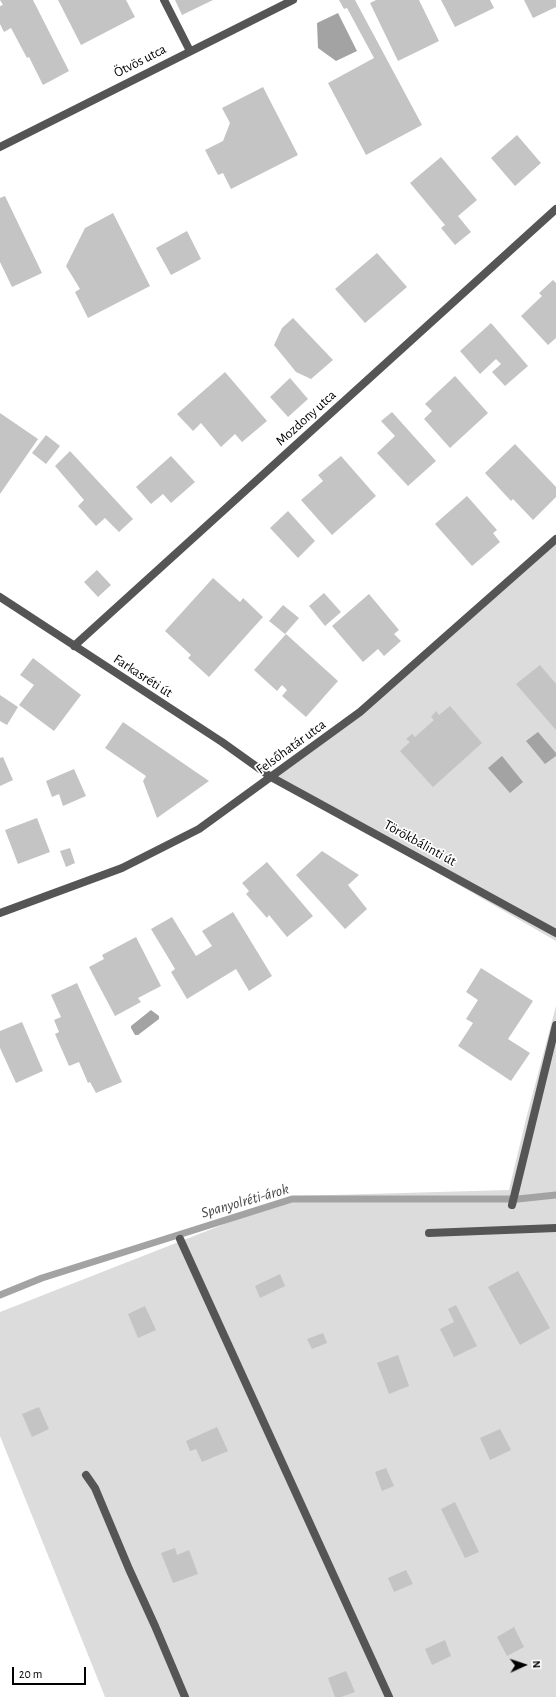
<!DOCTYPE html>
<meta charset="utf-8">
<style>
body{margin:0}
#map{position:relative;width:556px;height:1697px;overflow:hidden;background:#fff;font-family:"Alegreya Sans",sans-serif}
canvas{display:block}
.north{position:absolute;left:504px;top:1645px;width:40px;height:40px;-webkit-text-stroke:3px #fff;paint-order:stroke;rotate:87deg;font-size:11px;font-weight:700;line-height:16px;text-align:center;color:#000}
.north::after{content:'';display:block;margin:auto;width:14px;height:18px;background:#000;clip-path:polygon(50% 0,100% 100%,50% 72%,0 100%)}
.scale{position:absolute;left:12px;top:1667px;width:74px;height:18px;box-sizing:border-box;border:2px solid #000;border-top:0;padding-left:5px;font-size:12px;line-height:14px;white-space:nowrap;color:#000;-webkit-text-stroke:3px #fff;paint-order:stroke}
</style>
<div id="map">
<canvas width="556" height="1697"></canvas>
<div class="north">N</div>
<div class="scale">20 m</div>
</div>
<script>
const c = document.querySelector('canvas').getContext('2d');
c.lineJoin = 'round';
function paint(path, color) {
  c.fillStyle = color;
  c.fill(path, 'evenodd');
}
function poly(rows) {
  const path = new Path2D();
  for (const r of rows) {
    path.moveTo(r[0], r[1]);
    for (let i = 2; i < r.length; i += 2) path.lineTo(r[i], r[i + 1]);
  }
  return path;
}
function strokePath(path, color, width, dash) {
  c.strokeStyle = color;
  c.lineWidth = width;
  c.lineCap = dash ? 'butt' : 'round';
  c.setLineDash(dash || []);
  c.stroke(path);
}
function write(font, color, halo, rows, align = 'center') {
  c.font = font + ' "Alegreya Sans",sans-serif';
  c.lineWidth = 3.5;
  c.setLineDash([]);
  c.textBaseline = 'middle';
  c.strokeStyle = halo;
  c.fillStyle = color;
  for (const [text, x, y, turn = 0] of rows) {
    c.save();
    c.translate(x, y);
    c.rotate((+turn || 0) * Math.PI / 180);
    c.textAlign = isNaN(turn) ? turn : align;
    if (halo) c.strokeText(text, 0, 0);
    c.fillText(text, 0, 0);
    c.restore();
  }
}
paint(poly([
 [556,539,556,941,271,777,360,712],
 [556,1006,556,1697,105,1697,0,1436,0,1312,296,1196,509,1190,526,1119]
]), '#dcdcdc');
paint(poly([
 [338,13,357,51,336,61,318,48,317,23],
 [538,732,556,753,556,756,545,764,526,741],
 [502,756,523,782,510,793,488,768],
 [151,1010,159,1016,159,1019,138,1035,135,1035,131,1028,131,1026]
]), '#a3a3a3');
strokePath(poly([
 [0,1295,42,1278,292,1199,518,1199,556,1195]
]), '#a3a3a3', 7);
paint(poly([
 [0,0,33,0,69,71,43,85,29,57,27,58,11,28,4,32,0,24,0,6,3,5],
 [58,0,126,0,135,17,81,45],
 [175,0,213,0,182,15],
 [339,0,355,0,422,125,366,155,328,83,374,58,347,8,344,9],
 [376,0,419,0,439,41,398,61,370,3],
 [441,0,490,0,494,8,455,27],
 [524,0,556,0,556,7,533,18],
 [263,87,298,155,231,189,223,173,218,175,205,150,223,141,230,123,222,108],
 [517,135,541,163,515,186,491,158],
 [441,157,477,200,458,216,471,232,455,245,441,228,445,225,410,183],
 [5,196,42,273,12,287,0,262,0,198],
 [113,213,150,286,88,318,75,292,80,289,66,266,85,228],
 [187,231,201,259,171,275,156,248],
 [377,253,407,287,365,323,335,289],
 [553,280,556,283,556,338,548,345,521,316,542,296,539,293],
 [293,318,333,360,311,379,296,372,274,345,282,328],
 [491,323,528,366,505,386,492,372,501,364,496,359,480,374,460,351],
 [225,372,267,421,242,442,235,434,221,447,201,423,193,431,177,414],
 [455,376,488,413,450,448,424,419,432,411,425,404],
 [290,378,308,399,288,417,270,397],
 [392,412,436,461,408,486,377,453,395,436,381,421],
 [0,413,38,439,0,494],
 [46,435,60,446,46,464,32,453],
 [515,444,556,487,556,497,533,520,513,499,511,501,485,473],
 [70,451,133,519,119,532,105,518,96,526,78,506,84,500,55,466],
 [171,456,195,482,171,503,163,494,151,504,136,487],
 [341,456,376,496,332,535,301,500,323,481,318,475],
 [467,496,497,530,493,533,500,542,472,566,435,524],
 [288,511,315,541,298,558,270,528],
 [97,570,111,585,98,597,84,582],
 [213,578,240,602,243,598,263,617,209,677,188,658,191,655,165,631],
 [324,593,341,612,325,626,309,606],
 [369,594,399,630,394,634,401,641,384,656,378,649,363,662,332,626],
 [283,605,299,618,285,634,269,621],
 [286,634,338,681,306,717,282,696,287,690,282,685,277,691,254,670],
 [33,658,81,695,54,731,19,705,34,685,20,675],
 [540,665,556,684,556,730,516,684],
 [0,695,18,707,7,725,0,721],
 [450,706,482,743,433,787,400,751,410,742,406,739,412,734,415,737,434,720,431,717,436,711,439,715],
 [123,722,209,781,157,818,143,781,146,776,105,748],
 [3,757,13,780,0,786,0,758],
 [74,769,86,796,63,806,59,794,52,797,46,781],
 [37,818,50,852,18,864,5,830],
 [70,848,75,863,66,867,60,851],
 [322,851,359,875,348,885,367,909,345,929,296,875],
 [267,862,313,916,287,937,269,915,267,918,246,894,249,891,242,883],
 [233,912,272,976,249,991,236,969,187,999,171,972,175,969,151,929,172,917,196,956,212,946,202,931],
 [136,937,161,986,138,998,141,1002,115,1016,89,967,104,959,102,955],
 [481,968,533,1001,508,1039,530,1053,511,1081,458,1046,473,1023,466,1019,478,1000,466,992],
 [77,983,122,1082,96,1093,90,1082,88,1083,79,1062,69,1066,55,1034,59,1032,54,1020,61,1017,51,995],
 [22,1022,43,1071,16,1083,0,1048,0,1031],
 [518,1271,550,1328,520,1345,488,1287],
 [280,1274,285,1286,260,1298,255,1286],
 [456,1305,477,1346,454,1357,440,1329,454,1322,448,1309],
 [145,1306,156,1330,138,1338,128,1314],
 [323,1333,327,1343,312,1349,307,1339],
 [398,1355,409,1386,389,1394,377,1363],
 [39,1407,49,1429,32,1437,22,1414],
 [217,1427,228,1451,202,1462,196,1449,190,1451,186,1441],
 [500,1429,511,1450,490,1460,480,1438],
 [386,1468,394,1486,382,1491,375,1472],
 [455,1502,479,1552,465,1558,441,1509],
 [175,1548,177,1555,189,1550,198,1574,173,1583,161,1553],
 [406,1570,413,1584,394,1592,388,1578],
 [514,1627,524,1647,507,1656,497,1637],
 [445,1640,451,1656,432,1665,425,1649],
 [346,1671,355,1692,341,1697,335,1697,328,1678]
]), '#c4c4c4');
strokePath(poly([
 [512,1205,556,1025],
 [429,1233,556,1228],
 [180,1239,389,1697],
 [86,1475,95,1488,129,1569,155,1626,185,1697]
]), '#555', 8);
strokePath(poly([
 [164,0,190,51],
 [0,147,293,0],
 [0,597,222,742,271,777,556,933],
 [74,646,556,209],
 [0,913,122,868,199,829,360,712,556,539]
]), '#555', 8);
write('14px', '#000', '#fff', [
 ["Ötvös utca",140,61,-27],
 ["Mozdony utca",306,418,-42],
 ["Farkasréti út",143,676,33],
 ["Felsőhatár utca",291,747,-36],
 ["Törökbálinti út",420,843,29]
]);
write('italic 15px', '#444', '#fff', [
 ["Spanyolréti-árok",245,1201,-16]
]);
</script>
